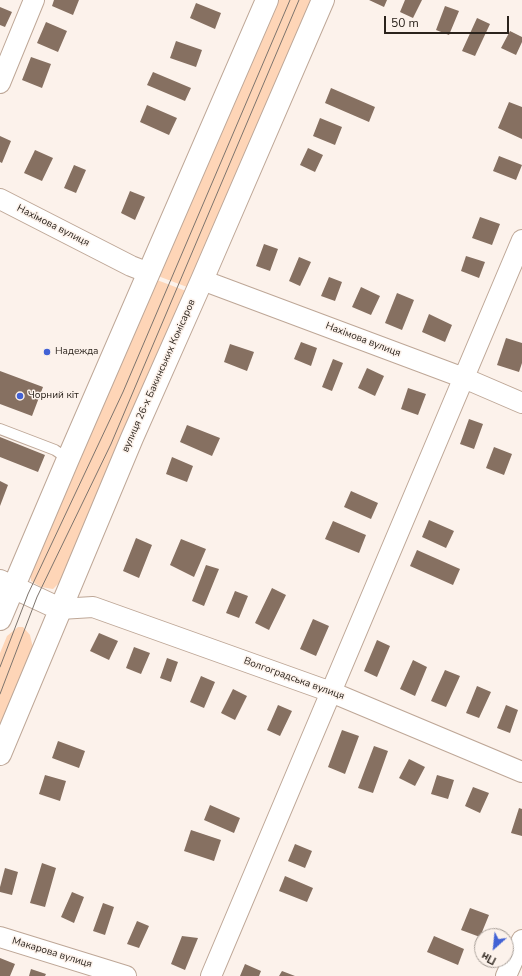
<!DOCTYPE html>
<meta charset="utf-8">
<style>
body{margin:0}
#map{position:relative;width:522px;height:976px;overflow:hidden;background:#fcf2eb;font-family:"Nunito Sans",sans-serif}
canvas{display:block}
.north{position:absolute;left:474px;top:928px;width:40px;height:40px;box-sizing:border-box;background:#fcf2eb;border:1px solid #a89f98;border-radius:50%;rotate:207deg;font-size:11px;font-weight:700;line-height:16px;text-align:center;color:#2b231c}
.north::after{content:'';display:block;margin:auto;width:14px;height:18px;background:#4262d5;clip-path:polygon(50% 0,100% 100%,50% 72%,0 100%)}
.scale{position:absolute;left:384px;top:16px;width:125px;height:18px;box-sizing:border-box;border:2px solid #2b231c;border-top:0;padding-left:5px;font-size:12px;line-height:14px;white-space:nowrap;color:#2b231c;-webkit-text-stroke:3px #fcf2eb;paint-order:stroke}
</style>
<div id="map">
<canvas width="522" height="976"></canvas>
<div class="north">Пн</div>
<div class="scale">50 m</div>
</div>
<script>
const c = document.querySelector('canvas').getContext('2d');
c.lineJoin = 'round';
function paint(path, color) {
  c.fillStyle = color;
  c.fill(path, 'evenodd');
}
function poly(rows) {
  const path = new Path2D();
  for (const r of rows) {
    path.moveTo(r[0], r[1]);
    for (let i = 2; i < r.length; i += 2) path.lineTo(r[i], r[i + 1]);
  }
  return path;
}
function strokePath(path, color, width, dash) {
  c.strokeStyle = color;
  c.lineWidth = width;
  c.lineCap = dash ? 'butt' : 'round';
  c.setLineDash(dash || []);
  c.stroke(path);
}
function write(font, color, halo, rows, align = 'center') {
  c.font = font + ' "Nunito Sans",sans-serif';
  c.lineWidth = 3;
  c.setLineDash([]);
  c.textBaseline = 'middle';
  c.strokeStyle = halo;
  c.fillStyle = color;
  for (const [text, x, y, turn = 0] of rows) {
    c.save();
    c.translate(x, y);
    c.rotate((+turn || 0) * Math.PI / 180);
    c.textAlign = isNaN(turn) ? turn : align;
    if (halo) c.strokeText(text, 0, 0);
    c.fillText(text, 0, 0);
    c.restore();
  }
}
paint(poly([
 [279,0,312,0,187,287,158,276],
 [157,280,186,291,62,580,53,589,41,587,31,581,31,566],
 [18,627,23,627,30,635,33,648,0,727,0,653,7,636]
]), '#fed5b7');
paint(poly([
 [54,0,79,0,73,15,52,6],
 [369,0,387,0,384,7],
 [405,0,422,0,413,18,400,12],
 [196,3,221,13,215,29,190,18],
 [445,6,459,11,449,35,436,30],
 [0,7,12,12,5,27,0,25],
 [477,18,490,24,475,56,462,51],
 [46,22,67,31,58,52,37,43],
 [510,31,522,37,522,42,516,55,501,48],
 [176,41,202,50,196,67,170,58],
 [31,57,51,64,42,88,22,80],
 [153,72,191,88,185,101,147,85],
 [331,88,375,107,369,122,325,103],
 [509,102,522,107,522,139,498,128],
 [147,105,177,118,169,135,140,122],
 [320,118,342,127,335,145,313,136],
 [0,136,11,141,2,163,0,162],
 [308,148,323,155,315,172,300,165],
 [35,150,53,158,42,181,24,173],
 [499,156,522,165,516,180,493,171],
 [74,165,86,170,76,193,64,188],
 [130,191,145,197,135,220,121,213],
 [480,217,500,224,492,245,472,238],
 [264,244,278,249,270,271,256,266],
 [466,256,485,262,479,278,461,271],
 [299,257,311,262,300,286,289,281],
 [329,277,342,282,335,301,321,296],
 [361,287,380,296,371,315,352,307],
 [397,293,414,300,402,330,385,323],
 [429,314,452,325,445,342,422,332],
 [506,338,522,343,522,363,519,372,497,365],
 [301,342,317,348,311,366,294,359],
 [230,344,254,352,247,371,224,362],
 [333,359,343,363,332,391,322,387],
 [367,368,384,376,375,396,358,388],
 [0,371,43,387,32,416,0,404],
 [408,388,426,394,418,415,401,409],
 [469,419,483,424,474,449,460,444],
 [187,425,220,438,212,456,180,442],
 [0,437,45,455,38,472,0,457],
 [494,447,512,454,504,475,486,468],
 [172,457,193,466,187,482,166,474],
 [0,481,8,485,0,506],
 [351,491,378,503,371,519,344,507],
 [429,520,454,531,446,548,422,537],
 [333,521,366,535,359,553,325,539],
 [136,538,152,545,139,578,123,571],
 [181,539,206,549,194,577,170,565],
 [417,550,460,569,453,585,410,566],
 [206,565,219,569,204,606,192,601],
 [272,588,286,595,269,630,255,623],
 [235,591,248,596,239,618,226,613],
 [313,619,329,626,316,656,300,649],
 [99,633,118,641,109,660,90,651],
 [377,640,390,646,377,677,364,671],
 [134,647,150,653,141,674,126,668],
 [167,658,178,662,171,682,160,678],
 [413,660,427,667,415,696,400,689],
 [445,670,460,676,446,707,431,701],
 [201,676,215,682,204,708,190,702],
 [477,686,491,692,479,718,466,713],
 [233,689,247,696,235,720,221,713],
 [278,705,292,711,280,736,267,730],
 [506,705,518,710,510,733,497,728],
 [342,730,359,736,345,774,328,767],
 [58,741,85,751,79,768,52,758],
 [374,746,388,751,373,793,358,788],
 [409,759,425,767,415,786,399,778],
 [45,775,66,781,60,801,39,794],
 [437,775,454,780,448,799,431,794],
 [473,787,489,793,480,813,465,806],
 [210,805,240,818,234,833,204,820],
 [519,808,522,809,522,836,511,833],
 [191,830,221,840,214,861,184,851],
 [295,844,312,851,305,868,288,861],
 [42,863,56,868,45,907,30,903],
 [5,868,18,872,12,895,0,892,0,887],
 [285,876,313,888,307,902,279,891],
 [72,892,84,897,74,923,61,917],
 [103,903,114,907,105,935,93,931],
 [470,908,489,915,480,937,461,930],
 [137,921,149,926,139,948,127,944],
 [182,936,198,938,185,970,171,964],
 [434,936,464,949,458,965,427,952],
 [0,958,15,964,10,976,0,976],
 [245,964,261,971,259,976,240,976],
 [31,969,46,974,45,976,29,976],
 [282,971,295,976,279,976]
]), '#867061');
const service = poly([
 [0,429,55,450,68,459]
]);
const minor = poly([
 [0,83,34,0],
 [0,199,131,266,149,273],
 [202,280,464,378,522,403],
 [60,609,93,607,331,692,522,772],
 [0,937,126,976],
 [211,976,522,240],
 [506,976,522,940]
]);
const tertiary = poly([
 [0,581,60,609],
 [0,619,68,459,267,0],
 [0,754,132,438,202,280,323,0]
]);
strokePath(service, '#bea797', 12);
strokePath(minor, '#bea797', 22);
strokePath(tertiary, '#bea797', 24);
strokePath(service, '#fff', 10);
strokePath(minor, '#fff', 20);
strokePath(tertiary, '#fff', 22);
strokePath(poly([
 [0,667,28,594,123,392,290,0],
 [0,694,37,597,111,444,299,0]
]), '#7d746d', 1);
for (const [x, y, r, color] of [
 [47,352,4,"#4262d5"],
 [20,396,4,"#4262d5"]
]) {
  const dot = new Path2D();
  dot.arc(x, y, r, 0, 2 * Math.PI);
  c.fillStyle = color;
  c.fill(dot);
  strokePath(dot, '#fcf2eb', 1.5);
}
write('10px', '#2b231c', '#fcf2eb', [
 ["Нахімова вулиця",53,226,27],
 ["Нахімова вулиця",363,340,21],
 ["вулиця 26-х Бакинських Комісаров",159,376,-66],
 ["Волгоградська вулиця",294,679,20],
 ["Макарова вулиця",52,953,17]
]);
write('10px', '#2b231c', '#fcf2eb', [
 ["Надежда",55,352],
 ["Чорний кіт",28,396]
], 'left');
</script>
